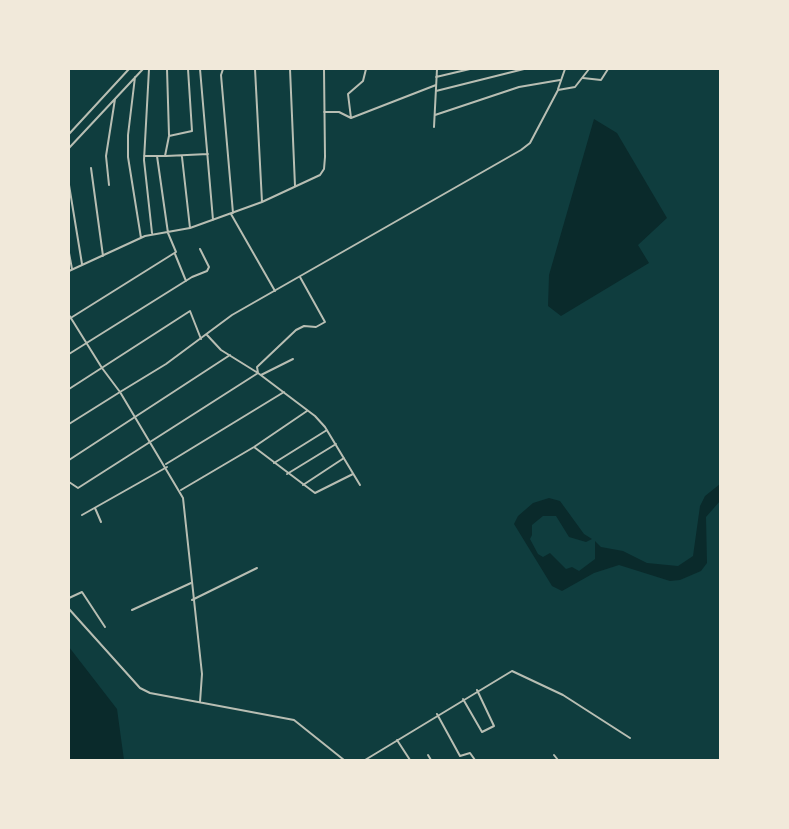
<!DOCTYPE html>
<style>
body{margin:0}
#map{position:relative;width:789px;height:829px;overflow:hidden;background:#0f3d3e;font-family:"Varela Round",sans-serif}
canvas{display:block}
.frame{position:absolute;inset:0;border:70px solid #f1e9da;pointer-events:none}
</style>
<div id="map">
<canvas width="789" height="829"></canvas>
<div class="frame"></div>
</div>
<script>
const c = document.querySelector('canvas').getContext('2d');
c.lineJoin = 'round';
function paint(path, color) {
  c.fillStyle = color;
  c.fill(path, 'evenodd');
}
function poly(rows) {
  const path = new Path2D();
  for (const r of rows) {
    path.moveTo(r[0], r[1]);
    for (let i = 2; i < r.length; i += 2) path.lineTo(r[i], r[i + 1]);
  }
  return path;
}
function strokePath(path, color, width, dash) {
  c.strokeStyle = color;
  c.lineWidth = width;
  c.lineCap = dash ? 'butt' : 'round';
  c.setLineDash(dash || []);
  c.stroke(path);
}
paint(poly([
 [594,119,617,133,667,218,638,245,649,263,561,316,548,306,549,275],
 [720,484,720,501,706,517,707,563,701,571,680,580,670,581,619,565,594,573,562,591,552,586,514,524,518,516,533,503,549,498,560,501,584,534,592,539,586,542,569,537,556,516,543,516,532,525,532,535,530,539,538,554,543,557,550,553,566,569,572,567,579,571,595,559,595,541,601,547,623,551,647,563,678,566,693,556,700,506,705,496],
 [69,647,117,709,124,760,69,760]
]), '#0a2a2b');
strokePath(poly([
 [149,69,144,160,152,233],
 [167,69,169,135],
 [200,69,213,220],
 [223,69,221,75,233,213],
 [255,69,262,202],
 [290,69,295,186],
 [353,69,365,69],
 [135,77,128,135,128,157,141,238],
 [436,77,470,69],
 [583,78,601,80,608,69],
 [436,91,524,69],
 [324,112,339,112,351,118,436,85],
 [435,115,519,87,560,80],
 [351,118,348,94,363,81,366,69],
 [434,127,437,69],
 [69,148,143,69],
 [144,156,165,156,169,136,192,131,188,69],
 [166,156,208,154],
 [182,157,190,228],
 [91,168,103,256],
 [69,185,82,264],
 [109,185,106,156,115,99],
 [231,214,275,291],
 [69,253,72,269],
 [175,254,186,281],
 [69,271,145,236,190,228,262,202,320,175,324,169,325,157,324,69],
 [69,315,102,368,120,392,69,424],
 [69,319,176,252,168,233,157,156],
 [207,335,221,350,258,373],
 [69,354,192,277,207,271,209,267,200,249],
 [258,373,257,367,296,330,304,326,316,327,325,322,300,277],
 [261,375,293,359],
 [69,389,190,311,201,339],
 [254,447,315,493,353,474],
 [69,460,230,355],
 [274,463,327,430],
 [166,464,284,392],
 [287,474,336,444],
 [69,482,78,488,258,373,315,416,325,427,360,485],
 [303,485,344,458],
 [181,490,254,447,307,411],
 [95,508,101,522],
 [82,515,167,467],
 [69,598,82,592,105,627],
 [192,600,257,568],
 [132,610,191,583],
 [463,699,482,732,494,726,477,690],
 [437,714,460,756,470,753,475,760],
 [397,740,410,760],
 [428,755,431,760],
 [554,755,558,760],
 [365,760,512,671,563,695,630,738]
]), '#b8beb3', 2);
strokePath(poly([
 [558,89,565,69],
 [69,134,129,69],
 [69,609,140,688,150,693,294,720,344,760],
 [200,702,202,674,183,498,120,392,166,364,232,315,521,150,530,143,558,90,575,87,589,69]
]), '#b8beb3', 2);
</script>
